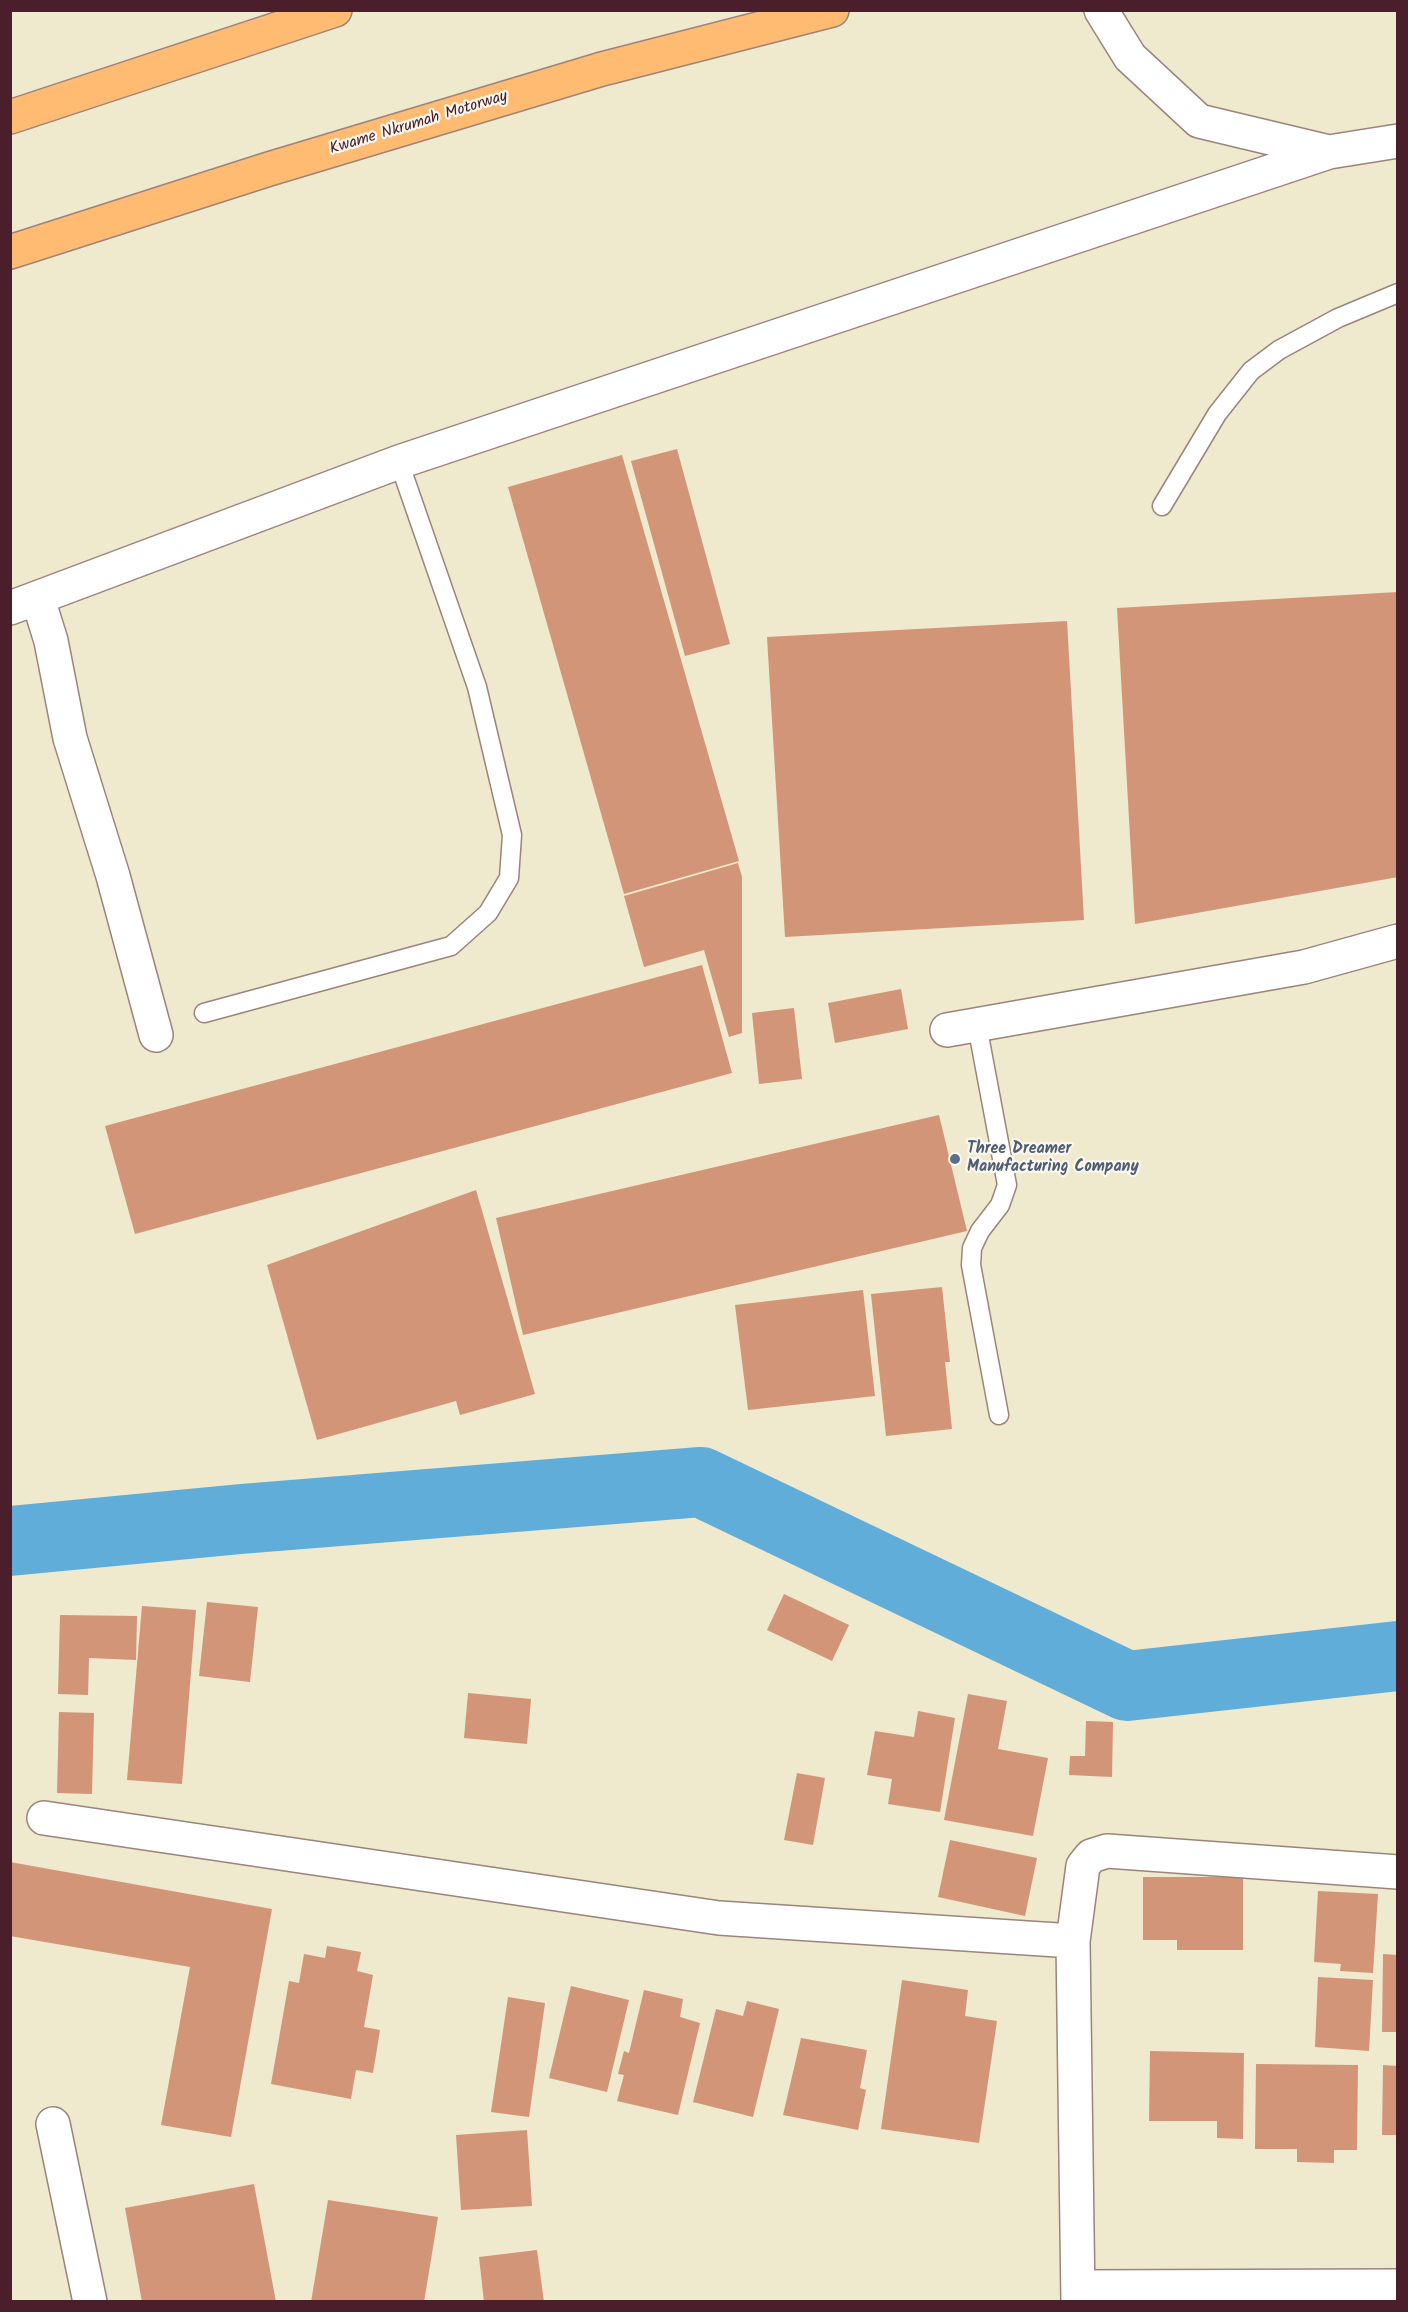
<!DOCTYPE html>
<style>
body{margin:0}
#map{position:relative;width:1408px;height:2312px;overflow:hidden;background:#efe9ce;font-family:Kalam,sans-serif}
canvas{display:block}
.frame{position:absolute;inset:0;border:12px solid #4a1f2b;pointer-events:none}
</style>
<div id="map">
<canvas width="1408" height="2312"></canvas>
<div class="frame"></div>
</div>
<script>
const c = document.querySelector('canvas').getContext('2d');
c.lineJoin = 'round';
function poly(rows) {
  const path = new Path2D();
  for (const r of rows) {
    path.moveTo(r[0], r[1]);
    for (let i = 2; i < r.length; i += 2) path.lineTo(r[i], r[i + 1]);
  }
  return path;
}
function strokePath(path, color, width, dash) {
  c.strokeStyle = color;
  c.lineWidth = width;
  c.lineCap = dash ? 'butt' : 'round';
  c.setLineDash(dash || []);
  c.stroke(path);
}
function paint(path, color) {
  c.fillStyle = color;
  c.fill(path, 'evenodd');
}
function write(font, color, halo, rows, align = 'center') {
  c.font = font + ' Kalam,sans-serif';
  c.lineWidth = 4.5;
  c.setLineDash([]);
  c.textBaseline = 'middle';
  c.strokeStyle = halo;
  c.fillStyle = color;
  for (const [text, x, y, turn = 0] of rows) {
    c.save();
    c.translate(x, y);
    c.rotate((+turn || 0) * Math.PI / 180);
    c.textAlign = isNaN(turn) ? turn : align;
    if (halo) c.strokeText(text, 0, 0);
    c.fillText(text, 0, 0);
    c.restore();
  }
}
strokePath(poly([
 [10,1541,241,1519,701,1482,1127,1686,1398,1656]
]), '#61adda', 70);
paint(poly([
 [677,449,730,644,685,656,631,461],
 [622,455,739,861,624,894,508,487],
 [1398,592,1398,877,1135,924,1117,608],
 [1067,621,1084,920,785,937,767,637],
 [738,863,742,877,742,1033,729,1037,704,950,644,967,624,896],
 [702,965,732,1073,135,1234,105,1126],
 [901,989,908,1029,835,1043,828,1003],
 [794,1008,802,1079,759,1084,752,1013],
 [939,1115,967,1231,523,1335,496,1218],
 [476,1190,535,1394,460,1415,456,1401,317,1440,267,1265],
 [942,1287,950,1362,945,1362,952,1429,886,1436,871,1294],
 [863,1290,875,1396,748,1410,735,1305],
 [784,1594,849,1625,832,1661,767,1630],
 [207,1602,258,1607,250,1682,199,1676],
 [142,1606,196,1610,182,1784,127,1780],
 [60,1615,137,1616,136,1660,89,1658,88,1695,58,1694],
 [468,1693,531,1699,527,1744,464,1738],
 [968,1694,1007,1701,998,1749,1048,1758,1033,1836,944,1820],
 [918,1711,955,1718,940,1812,888,1804,892,1779,867,1775,875,1731,914,1737],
 [59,1712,94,1713,92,1794,57,1793],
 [1086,1721,1113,1722,1112,1777,1069,1775,1070,1756,1085,1756],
 [797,1773,825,1778,813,1845,784,1840],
 [950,1840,1037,1858,1025,1916,938,1897],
 [10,1862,272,1909,231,2137,161,2125,190,1967,10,1936],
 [1143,1877,1243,1877,1243,1950,1177,1950,1177,1940,1143,1940],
 [1318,1891,1378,1894,1373,1973,1340,1971,1341,1964,1314,1962],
 [327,1946,361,1952,357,1971,373,1975,364,2027,380,2030,373,2073,356,2070,351,2099,271,2084,289,1981,299,1983,304,1954,325,1958],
 [1383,1954,1398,1955,1398,2032,1382,2032],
 [1318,1977,1373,1980,1369,2051,1315,2047],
 [902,1980,968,1990,965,2016,997,2021,979,2143,881,2129],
 [571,1986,629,2000,607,2092,549,2078],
 [644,1990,683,1999,680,2017,700,2023,678,2115,617,2101,624,2075,618,2074,624,2051,629,2053],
 [508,1997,545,2003,529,2117,491,2112],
 [747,2001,779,2009,753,2117,693,2102,716,2009,743,2016],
 [801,2038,867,2050,860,2088,866,2090,858,2130,783,2115],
 [1150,2051,1244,2053,1243,2139,1217,2138,1217,2121,1149,2121],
 [1256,2064,1358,2065,1357,2150,1334,2150,1334,2163,1297,2162,1297,2149,1255,2149],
 [1383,2065,1398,2066,1398,2135,1382,2135],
 [527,2130,532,2206,461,2210,456,2135],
 [254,2184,276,2302,142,2302,125,2208],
 [328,2200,438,2217,424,2302,311,2302],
 [537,2250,544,2302,484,2302,479,2257]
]), '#d29577');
const service = poly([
 [1162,506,1217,414,1251,371,1279,350,1338,318,1398,293],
 [204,1013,451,946,488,913,509,878,512,835,477,687,399,462],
 [977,1025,1007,1185,1000,1205,980,1231,972,1248,971,1265,999,1415]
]);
const minor = poly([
 [1101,10,1130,57,1199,121,1329,152],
 [38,599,51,641,70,738,113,876,156,1035],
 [10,608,399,462,1329,152,1398,141],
 [947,1030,1304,967,1398,941],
 [44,1818,719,1918,1073,1941],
 [53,2124,90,2302],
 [1078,2287,1398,2286],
 [1078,2302,1073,1941,1083,1866,1091,1856,1107,1851,1398,1872]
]);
const motorway = poly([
 [10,117,335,10],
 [10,252,269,169,602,69,832,10]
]);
strokePath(service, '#9c847c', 21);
strokePath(minor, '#9c847c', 36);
strokePath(motorway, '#9c847c', 36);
strokePath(service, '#fff', 18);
strokePath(minor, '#fff', 33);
strokePath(motorway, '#ffbb71', 33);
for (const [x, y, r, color] of [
 [955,1159,6,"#5c6f8a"]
]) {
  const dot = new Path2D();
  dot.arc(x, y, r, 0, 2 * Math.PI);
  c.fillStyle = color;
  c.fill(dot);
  strokePath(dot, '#fbf7ec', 2);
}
write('16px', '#4a1f2b', '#fbf7ec', [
 ["Kwame Nkrumah Motorway",419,124,-17]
]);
write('bold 16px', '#4e5e75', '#fbf7ec', [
 ["Three Dreamer",967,1150],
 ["Manufacturing Company",967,1168]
], 'left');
</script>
